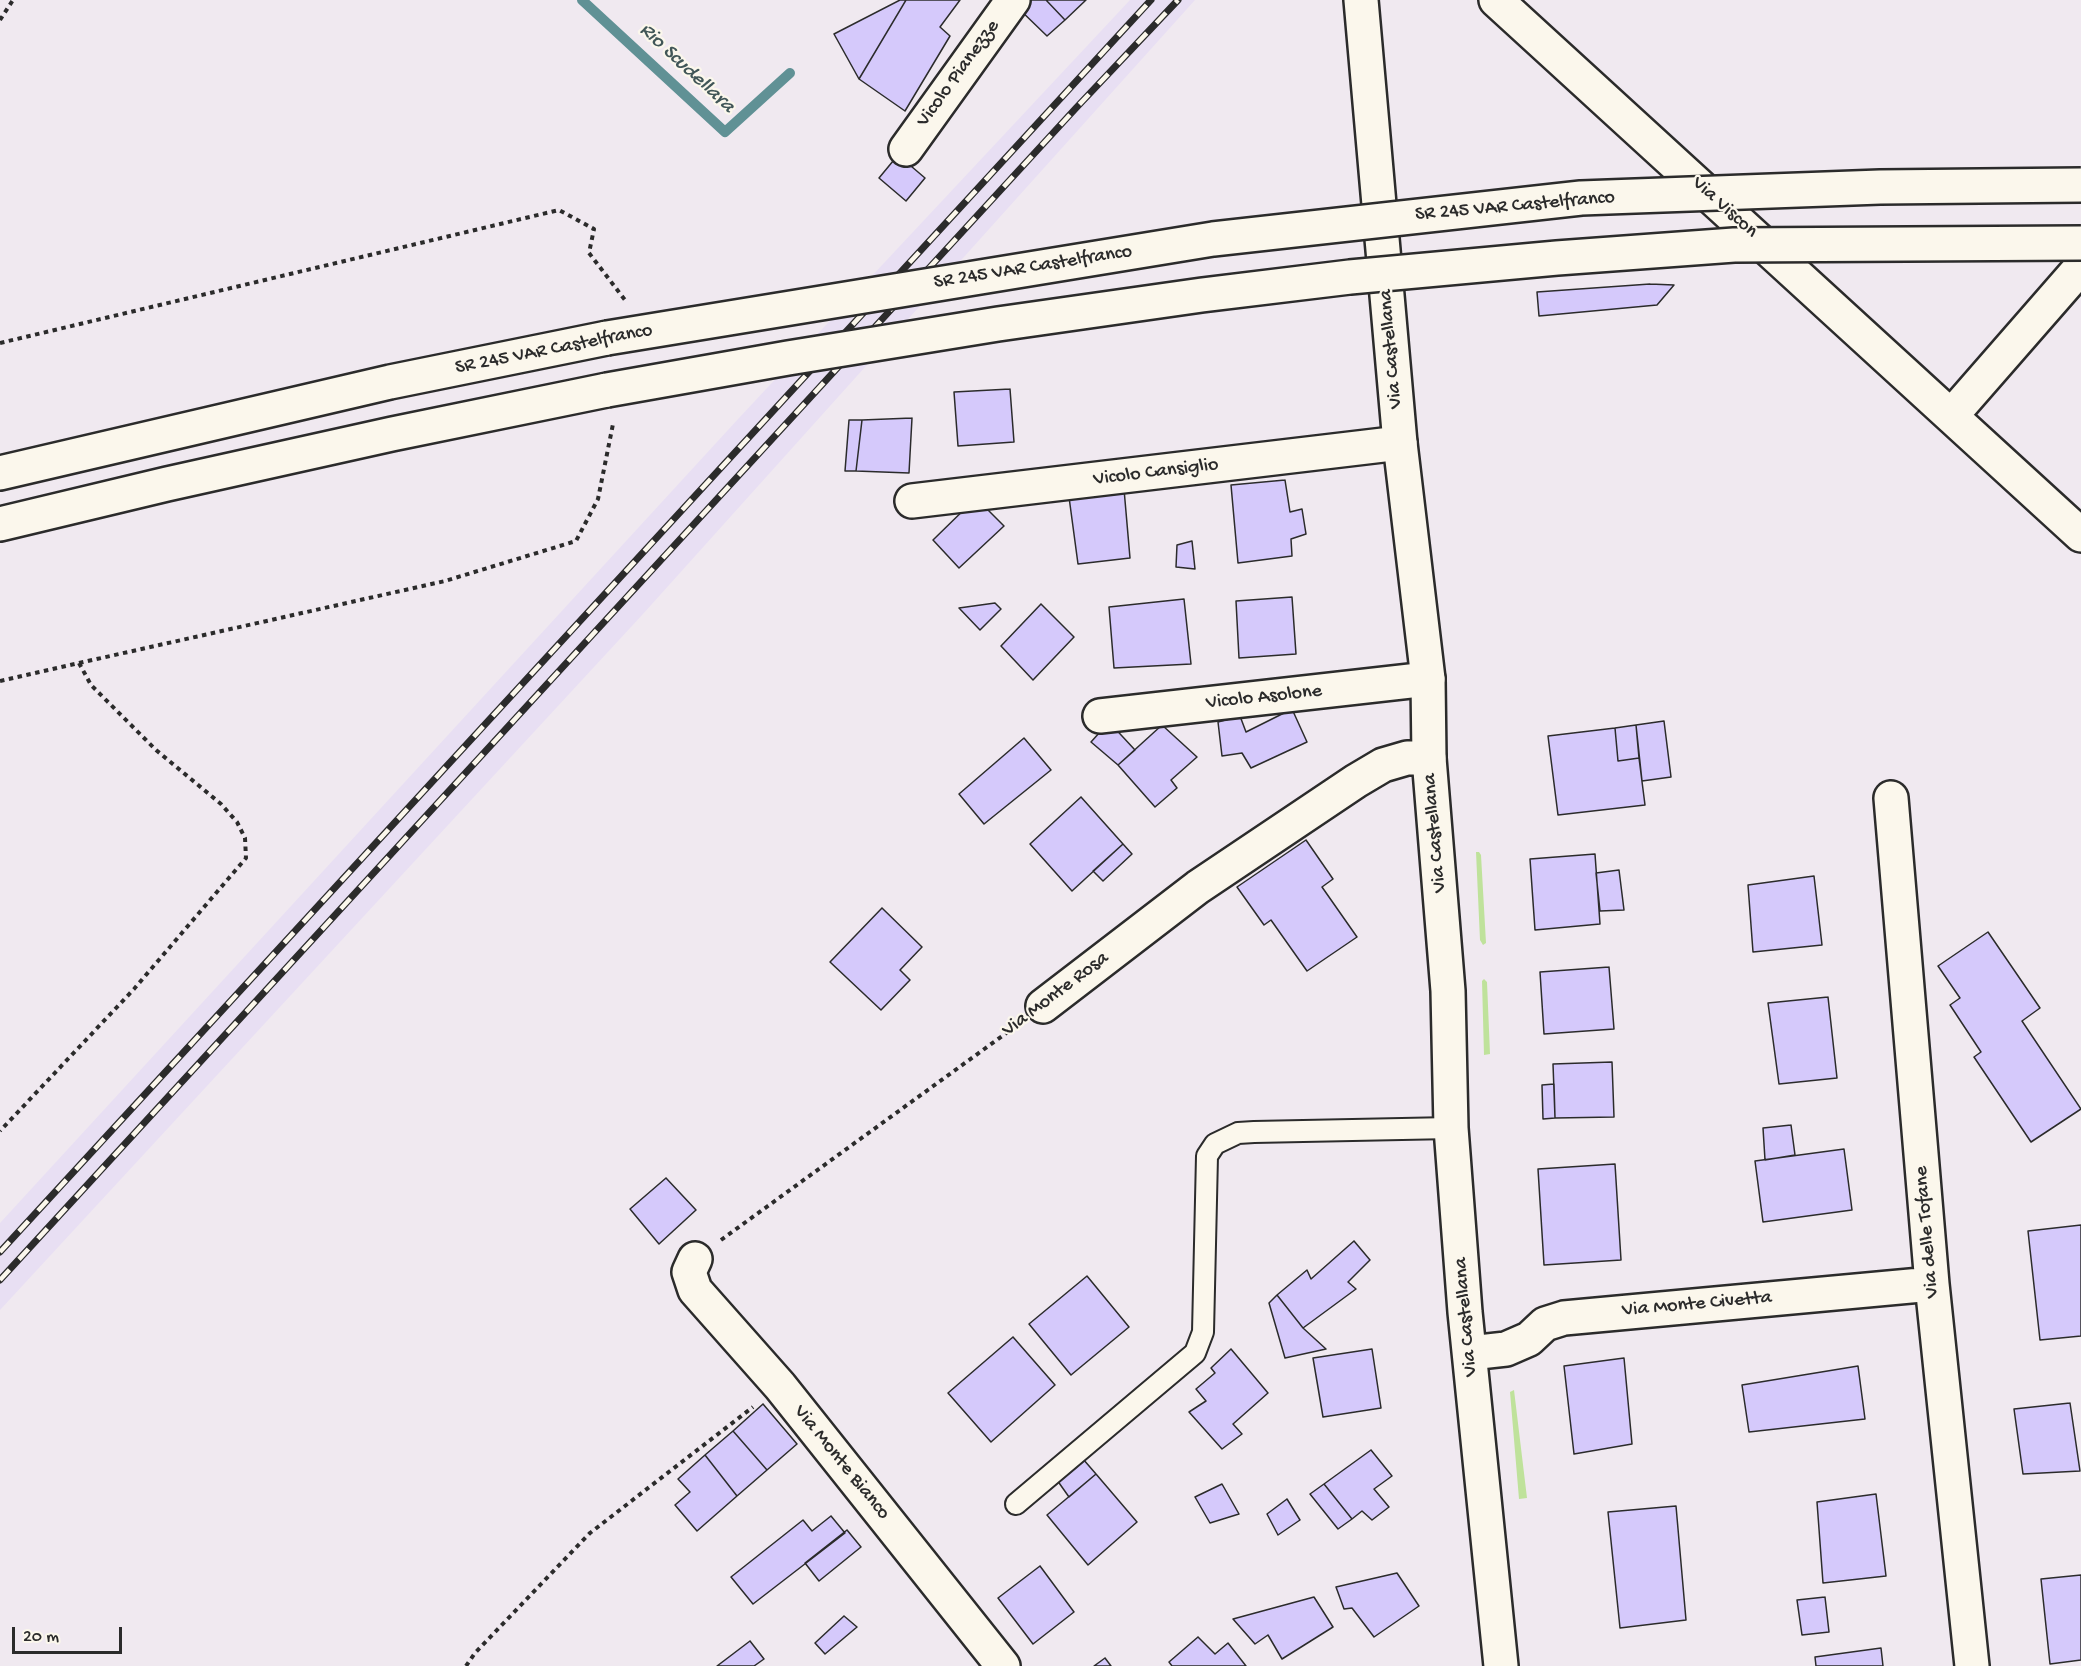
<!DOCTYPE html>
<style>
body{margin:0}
#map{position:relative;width:2081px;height:1666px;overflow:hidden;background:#f0e9f0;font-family:"Gochi Hand",sans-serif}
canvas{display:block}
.scale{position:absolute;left:12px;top:1627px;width:110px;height:27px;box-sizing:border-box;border:3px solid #2b2b2b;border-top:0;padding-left:8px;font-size:18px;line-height:21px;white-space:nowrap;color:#2b2b2b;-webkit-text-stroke:4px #fbf7ec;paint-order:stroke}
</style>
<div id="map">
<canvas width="2081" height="1666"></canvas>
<div class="scale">20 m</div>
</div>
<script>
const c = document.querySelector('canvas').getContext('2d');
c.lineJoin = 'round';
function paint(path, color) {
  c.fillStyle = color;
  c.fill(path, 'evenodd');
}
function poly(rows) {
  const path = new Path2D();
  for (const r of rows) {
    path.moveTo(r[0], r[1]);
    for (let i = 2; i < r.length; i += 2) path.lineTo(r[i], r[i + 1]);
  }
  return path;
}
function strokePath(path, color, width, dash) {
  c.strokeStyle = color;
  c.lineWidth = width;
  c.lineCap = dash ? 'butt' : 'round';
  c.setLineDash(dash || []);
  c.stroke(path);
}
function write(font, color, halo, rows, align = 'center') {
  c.font = font + ' "Gochi Hand",sans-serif';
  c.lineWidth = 4.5;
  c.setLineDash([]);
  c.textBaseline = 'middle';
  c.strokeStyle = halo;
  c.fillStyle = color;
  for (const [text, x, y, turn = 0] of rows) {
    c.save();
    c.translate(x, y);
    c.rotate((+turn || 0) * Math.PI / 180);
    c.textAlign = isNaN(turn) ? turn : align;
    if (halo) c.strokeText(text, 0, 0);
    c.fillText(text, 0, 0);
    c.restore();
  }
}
paint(poly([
 [1130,0,1195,0,643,614,0,1310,0,1223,739,418]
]), '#e8dff3');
paint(poly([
 [1476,852,1479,852,1481,855,1486,943,1483,945,1480,940],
 [1484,979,1487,982,1490,1054,1484,1055,1482,981],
 [1514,1390,1527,1498,1519,1499,1510,1392]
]), '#bfe29b');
strokePath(poly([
 [582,0,725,132,790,73]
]), '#609195', 10);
const building = poly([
 [900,0,906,0,859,79,834,34,900,0],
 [906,0,960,0,940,27,950,36,905,111,859,79,906,0],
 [1022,0,1046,0,1065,20,1047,36,1016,6,1022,0],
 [1046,0,1086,0,1065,20,1046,0],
 [898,155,925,178,906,201,879,178,898,155],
 [1650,284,1674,285,1657,305,1539,316,1537,292,1650,284],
 [1010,389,1014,442,958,446,954,392,1010,389],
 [912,418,909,473,856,471,862,420,912,418],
 [849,420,862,420,856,471,845,471,849,420],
 [1285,480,1290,512,1302,509,1306,534,1291,539,1292,556,1238,563,1231,485,1285,480],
 [1124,489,1130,558,1078,564,1069,497,1124,489],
 [976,498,1004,526,959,568,933,540,976,498],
 [1192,541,1195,569,1176,567,1177,545,1192,541],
 [1292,597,1296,654,1239,658,1236,601,1292,597],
 [1184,599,1191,664,1114,668,1109,607,1184,599],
 [995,603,1001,609,980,630,959,608,995,603],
 [1041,604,1074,637,1033,680,1001,646,1041,604],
 [1292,709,1307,742,1251,768,1242,753,1222,756,1218,722,1240,716,1246,732,1292,709],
 [1664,721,1671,777,1642,781,1636,725,1664,721],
 [1109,722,1135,750,1118,765,1091,742,1109,722],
 [1162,725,1197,757,1171,780,1177,788,1155,807,1118,765,1162,725],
 [1636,725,1639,758,1618,761,1615,728,1636,725],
 [1615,728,1618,761,1639,758,1645,805,1558,815,1548,736,1615,728],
 [1024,738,1051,770,984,824,959,794,1024,738],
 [1081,797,1123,844,1072,891,1030,844,1081,797],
 [1306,840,1333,879,1322,887,1357,937,1307,971,1271,920,1264,925,1237,887,1306,840],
 [1123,844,1132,854,1103,881,1093,871,1123,844],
 [1595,854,1600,924,1535,930,1530,859,1595,854],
 [1619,870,1624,910,1600,911,1596,873,1619,870],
 [1814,876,1822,945,1753,952,1748,885,1814,876],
 [882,908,922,947,900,970,910,980,881,1010,830,962,882,908],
 [1988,932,2040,1008,2022,1021,2081,1109,2031,1142,1974,1057,1981,1052,1950,1005,1960,998,1938,966,1988,932],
 [1609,967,1614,1029,1544,1034,1540,972,1609,967],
 [1828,997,1837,1078,1779,1084,1768,1003,1828,997],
 [1612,1062,1614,1117,1555,1118,1553,1064,1612,1062],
 [1554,1084,1555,1118,1543,1119,1542,1085,1554,1084],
 [1791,1125,1795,1155,1765,1160,1763,1128,1791,1125],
 [1844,1149,1852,1210,1763,1222,1755,1161,1844,1149],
 [1615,1164,1621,1260,1544,1265,1538,1169,1615,1164],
 [666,1178,696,1210,659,1244,630,1209,666,1178],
 [2081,1225,2081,1336,2040,1340,2028,1231,2081,1225],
 [1354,1241,1370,1260,1348,1282,1356,1289,1303,1328,1277,1295,1307,1270,1311,1279,1354,1241],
 [1087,1276,1129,1327,1071,1375,1029,1324,1087,1276],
 [1277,1295,1303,1328,1326,1349,1285,1358,1269,1303,1277,1295],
 [1013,1337,1055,1385,991,1442,948,1393,1013,1337],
 [1231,1349,1268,1393,1233,1424,1242,1434,1222,1449,1189,1412,1206,1401,1196,1389,1215,1373,1211,1368,1231,1349],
 [1372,1349,1381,1408,1323,1417,1313,1358,1372,1349],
 [1624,1358,1632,1444,1574,1454,1564,1366,1624,1358],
 [1858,1366,1865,1419,1749,1432,1742,1385,1858,1366],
 [2070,1403,2080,1471,2023,1474,2014,1409,2070,1403],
 [763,1404,797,1444,767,1470,733,1431,763,1404],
 [733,1431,767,1470,737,1496,705,1455,733,1431],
 [1371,1450,1392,1476,1374,1489,1389,1507,1372,1520,1362,1511,1352,1519,1324,1484,1371,1450],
 [705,1455,737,1496,697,1531,675,1505,690,1492,678,1479,705,1455],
 [1083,1459,1096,1474,1069,1497,1057,1480,1083,1459],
 [1096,1474,1137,1522,1088,1565,1047,1515,1096,1474],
 [1222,1484,1239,1514,1210,1523,1195,1497,1222,1484],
 [1324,1484,1352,1519,1338,1529,1310,1494,1324,1484],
 [1876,1494,1886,1576,1823,1583,1817,1502,1876,1494],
 [1287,1499,1300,1520,1278,1535,1267,1514,1287,1499],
 [1676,1506,1686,1620,1620,1628,1608,1512,1676,1506],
 [831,1516,845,1533,753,1604,731,1577,803,1520,812,1531,831,1516],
 [847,1530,861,1547,819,1581,805,1563,847,1530],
 [1040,1566,1074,1612,1033,1644,998,1598,1040,1566],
 [1397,1573,1419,1606,1374,1637,1352,1608,1344,1609,1336,1587,1397,1573],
 [2081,1575,2081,1660,2050,1664,2041,1579,2081,1575],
 [1314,1597,1333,1627,1282,1659,1268,1635,1255,1644,1233,1619,1314,1597],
 [1825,1597,1829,1632,1802,1635,1797,1600,1825,1597],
 [844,1616,857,1627,825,1654,815,1643,844,1616],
 [1198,1637,1215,1654,1228,1643,1246,1666,1172,1666,1169,1662,1198,1637],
 [750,1641,764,1659,754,1666,717,1666,750,1641],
 [1881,1648,1883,1666,1816,1666,1815,1657,1881,1648],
 [1105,1658,1111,1666,1094,1666,1105,1658]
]);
paint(building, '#d5c9fb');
strokePath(building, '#2b2b2b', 1.5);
const lane = poly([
 [1016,1504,1195,1353,1203,1332,1207,1156,1215,1144,1238,1133,1254,1132,1451,1128]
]);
const street = poly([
 [1496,0,2081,535],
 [906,149,1013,0],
 [1951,416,2081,267],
 [912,501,1400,443],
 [1100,716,1428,679],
 [1891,798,1932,1284,1972,1666],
 [1043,1006,1198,887,1356,781,1383,765,1407,758,1429,758],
 [695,1259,689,1272,695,1290,780,1386,1003,1666],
 [1470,1353,1506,1349,1529,1339,1545,1324,1564,1318,1932,1284]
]);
const secondary = poly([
 [1361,0,1400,443,1428,679,1429,758,1448,991,1451,1128,1465,1312,1501,1666]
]);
const highway = poly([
 [0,473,390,382,607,338],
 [0,524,167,484,392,434,607,390]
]);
strokePath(lane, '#2b2b2b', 24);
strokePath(street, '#2b2b2b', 38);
strokePath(secondary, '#2b2b2b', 38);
strokePath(highway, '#2b2b2b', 38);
strokePath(poly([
 [0,20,13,0],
 [0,343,559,210,594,229,589,253,625,300],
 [79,663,445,581,576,541,598,499,613,424],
 [0,681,79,663,91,685,156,750,221,804,237,822,245,838,246,858,134,989,0,1131],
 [721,1240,1016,1026],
 [466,1666,475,1653,590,1533,753,1407]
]), '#2b2b2b', 4, [4.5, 4.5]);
strokePath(lane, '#fbf7ec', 20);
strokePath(street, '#fbf7ec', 33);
strokePath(secondary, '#fbf7ec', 33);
strokePath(highway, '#fbf7ec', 33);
const rail = poly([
 [0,1252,1151,0],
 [0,1280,1076,108,1178,0]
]);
strokePath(rail, '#2b2b2b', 7);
strokePath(rail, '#fbf7ec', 4.5, [14]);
const highwayBridge = poly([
 [607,338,1213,239,1581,198,1880,187,2081,185],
 [607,390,788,358,998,324,1202,295,1350,277,1557,258,1734,245,2081,243]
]);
strokePath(highwayBridge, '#2b2b2b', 38, []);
strokePath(highwayBridge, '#fbf7ec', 33);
write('20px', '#2b2b2b', '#fbf7ec', [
 ["Vicolo Pianezze",959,74,-54],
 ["SR 245 VAR Castelfranco",1515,207,-5],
 ["Via Viscon",1724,208,42],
 ["SR 245 VAR Castelfranco",1033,268,-9],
 ["Via Castellana",1392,349,-95],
 ["SR 245 VAR Castelfranco",554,350,-11],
 ["Vicolo Cansiglio",1156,473,-7],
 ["Vicolo Asolone",1264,698,-6],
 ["Via Castellana",1436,833,-95],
 ["Via Monte Rosa",1056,995,-37],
 ["Via delle Tofane",1928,1232,-95],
 ["Via Monte Civetta",1697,1305,-5],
 ["Via Castellana",1467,1317,-95],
 ["Via Monte Bianco",841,1463,51]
]);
write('italic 21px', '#415657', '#fbf7ec', [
 ["Rio Scudellara",686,69,43]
]);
</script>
